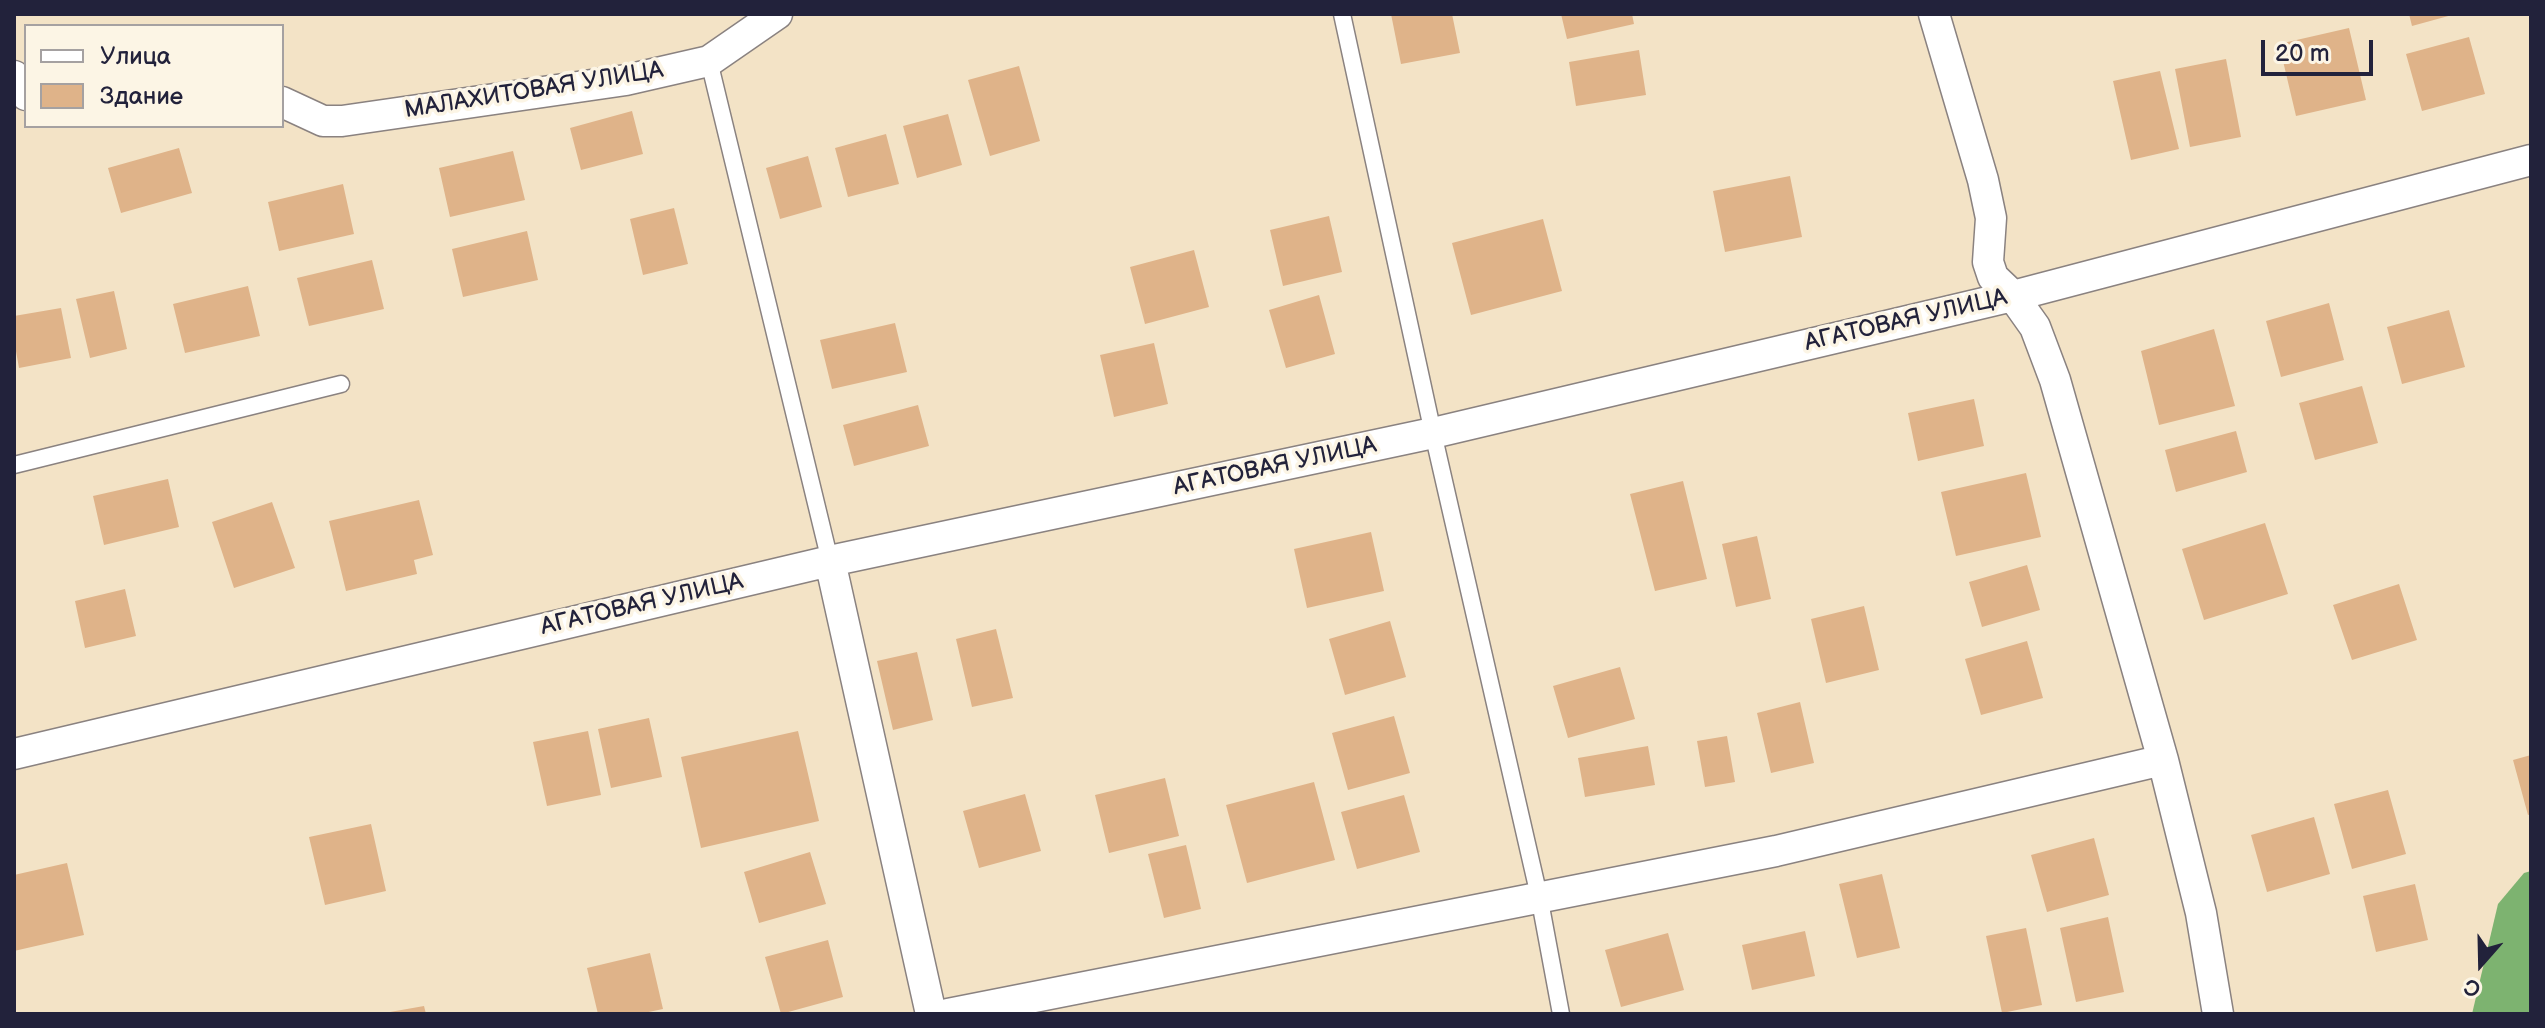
<!DOCTYPE html>
<meta charset="utf-8">
<style>
body{margin:0}
#map{position:relative;width:2545px;height:1028px;overflow:hidden;background:#f3e3c6;font-family:"Balsamiq Sans",sans-serif}
canvas{display:block}
.frame{position:absolute;inset:0;border:16px solid #22223b;pointer-events:none}
.legend{position:absolute;left:24px;top:24px;width:260px;height:104px;box-sizing:border-box;background:#fcf5e5;border:2px solid #a5a1a1;margin:0;padding:10px 14px;list-style:none;font-size:24px;color:#22223b}
.legend li{display:flex;align-items:center;gap:16px;height:40px}
.legend b{width:40px;border:2px solid #a5a1a1}
.north{position:absolute;left:2441px;top:924px;width:80px;height:80px;-webkit-text-stroke:6px #fcf5e5;paint-order:stroke;rotate:200deg;font-size:22px;font-weight:700;line-height:32px;text-align:center;color:#22223b}
.north::after{content:'';display:block;margin:auto;width:28px;height:36px;background:#22223b;clip-path:polygon(50% 0,100% 100%,50% 72%,0 100%)}
.scale{position:absolute;left:2261px;top:40px;width:112px;height:36px;box-sizing:border-box;border:4px solid #22223b;border-top:0;padding-left:10px;font-size:24px;line-height:28px;white-space:nowrap;color:#22223b;-webkit-text-stroke:6px #fcf5e5;paint-order:stroke}
</style>
<div id="map">
<canvas width="2545" height="1028"></canvas>
<div class="frame"></div>
<ul class="legend">
<li><b style="height:10px;background:#fff"></b>Улица</li>
<li><b style="height:22px;background:#dfb389"></b>Здание</li>
</ul>
<div class="north">С</div>
<div class="scale">20 m</div>
</div>
<script>
const c = document.querySelector('canvas').getContext('2d');
c.lineJoin = 'round';
function paint(path, color) {
  c.fillStyle = color;
  c.fill(path, 'evenodd');
}
function poly(rows) {
  const path = new Path2D();
  for (const r of rows) {
    path.moveTo(r[0], r[1]);
    for (let i = 2; i < r.length; i += 2) path.lineTo(r[i], r[i + 1]);
  }
  return path;
}
function strokePath(path, color, width, dash) {
  c.strokeStyle = color;
  c.lineWidth = width;
  c.lineCap = dash ? 'butt' : 'round';
  c.setLineDash(dash || []);
  c.stroke(path);
}
function write(font, color, halo, rows, align = 'center') {
  c.font = font + ' "Balsamiq Sans",sans-serif';
  c.lineWidth = 7;
  c.setLineDash([]);
  c.textBaseline = 'middle';
  c.strokeStyle = halo;
  c.fillStyle = color;
  for (const [text, x, y, turn = 0] of rows) {
    c.save();
    c.translate(x, y);
    c.rotate((+turn || 0) * Math.PI / 180);
    c.textAlign = isNaN(turn) ? turn : align;
    if (halo) c.strokeText(text, 0, 0);
    c.fillText(text, 0, 0);
    c.restore();
  }
}
paint(poly([
 [2531,871,2531,1014,2472,1014,2498,904,2524,873]
]), '#7db370');
paint(poly([
 [1391,14,1452,14,1460,53,1401,64],
 [1561,14,1632,14,1634,24,1567,39],
 [2409,14,2452,14,2452,15,2412,26],
 [2349,28,2366,100,2296,116,2279,44],
 [2469,37,2485,94,2422,111,2406,54],
 [1639,50,1646,95,1576,106,1569,62],
 [2226,59,2241,137,2190,147,2175,69],
 [1019,66,1040,141,990,156,968,80],
 [2160,71,2179,149,2131,160,2113,81],
 [632,111,643,154,581,170,570,128],
 [948,114,962,165,917,178,903,126],
 [886,134,899,184,848,197,835,148],
 [179,148,192,193,121,213,108,168],
 [513,151,525,200,450,217,439,168],
 [808,156,822,207,780,219,766,168],
 [1790,176,1802,237,1725,252,1713,191],
 [343,184,354,234,279,251,268,202],
 [674,208,688,264,643,275,630,219],
 [1329,216,1342,272,1283,286,1270,230],
 [1543,219,1562,291,1471,315,1452,243],
 [527,231,538,280,463,297,452,249],
 [1194,250,1209,307,1145,324,1130,267],
 [372,260,384,309,309,326,297,278],
 [248,286,260,336,185,353,173,304],
 [114,291,127,349,90,358,76,299],
 [1319,295,1335,354,1286,368,1269,310],
 [2329,303,2344,360,2281,377,2266,321],
 [61,308,71,358,19,368,14,340,14,316],
 [2449,310,2465,367,2402,384,2387,327],
 [895,323,907,372,832,389,820,340],
 [2214,329,2235,406,2159,425,2141,351],
 [1154,343,1168,404,1114,417,1100,355],
 [2362,386,2378,443,2315,460,2299,403],
 [1974,399,1984,446,1918,461,1908,413],
 [918,405,929,446,854,466,843,425],
 [2236,431,2247,472,2176,492,2165,450],
 [2026,473,2041,537,1956,556,1941,492],
 [168,479,179,527,104,545,93,496],
 [1683,481,1707,579,1655,591,1630,494],
 [419,500,433,555,414,560,417,574,346,591,329,521],
 [272,502,295,568,234,588,212,522],
 [2265,523,2288,594,2204,620,2182,549],
 [1371,532,1384,591,1307,608,1294,549],
 [1757,536,1771,599,1736,607,1722,544],
 [2027,565,2040,610,1982,627,1969,582],
 [2399,584,2417,640,2352,660,2333,605],
 [125,589,136,636,85,648,75,601],
 [1864,606,1879,670,1826,683,1811,619],
 [1390,621,1406,677,1345,695,1329,639],
 [996,629,1013,698,972,707,956,639],
 [2027,641,2043,698,1981,715,1965,659],
 [917,652,933,720,893,730,877,661],
 [1620,667,1635,719,1568,738,1553,686],
 [1800,702,1814,763,1771,773,1757,713],
 [1394,716,1410,773,1348,790,1332,733],
 [649,718,662,777,611,788,598,729],
 [588,731,601,795,547,806,533,742],
 [798,731,819,821,701,848,681,757],
 [1727,736,1735,782,1705,787,1697,741],
 [1648,746,1655,785,1585,797,1578,758],
 [2531,755,2531,814,2528,815,2513,760],
 [1165,778,1179,836,1109,853,1095,795],
 [1314,782,1335,860,1247,883,1226,805],
 [2388,790,2406,854,2352,869,2334,804],
 [1025,794,1041,851,979,868,963,811],
 [1404,795,1420,852,1357,869,1341,812],
 [2314,817,2330,874,2267,892,2251,835],
 [371,824,386,891,325,905,309,837],
 [2094,838,2109,895,2047,912,2031,855],
 [1186,845,1201,909,1164,918,1148,854],
 [810,852,826,904,759,923,744,872],
 [67,863,84,935,14,951,14,875],
 [1882,874,1900,948,1857,958,1839,884],
 [2415,884,2428,940,2376,952,2363,896],
 [2108,917,2124,992,2076,1002,2060,928],
 [2026,928,2042,1005,2002,1013,1986,936],
 [1805,931,1815,976,1752,990,1742,945],
 [1668,933,1684,990,1621,1007,1605,950],
 [828,940,843,997,781,1014,765,957],
 [650,953,663,1009,639,1014,598,1014,587,968],
 [424,1006,426,1014,390,1014,390,1012]
]), '#dfb389');
const lane = poly([
 [1342,14,1433,433,1539,896,1561,1014],
 [709,61,830,561],
 [14,465,341,384]
]);
const street = poly([
 [1934,14,1983,180,1991,218,1988,262,1993,277,2013,296,2035,327,2055,380,2163,760,2201,913,2218,1014],
 [14,76,26,95],
 [282,102,323,121,342,121,626,80,709,61,777,14],
 [830,561,931,1014],
 [14,754,830,561,1433,433,2013,296,2531,160],
 [948,1014,1776,851,2163,760]
]);
strokePath(lane, '#8a8280', 19);
strokePath(street, '#8a8280', 33);
strokePath(lane, '#fff', 16);
strokePath(street, '#fff', 30);
write('24px', '#22223b', '#fcf5e5', [
 ["МАЛАХИТОВАЯ УЛИЦА",534,91,-9],
 ["АГАТОВАЯ УЛИЦА",1906,321,-13],
 ["АГАТОВАЯ УЛИЦА",1275,467,-12],
 ["АГАТОВАЯ УЛИЦА",642,605,-13]
]);
</script>
